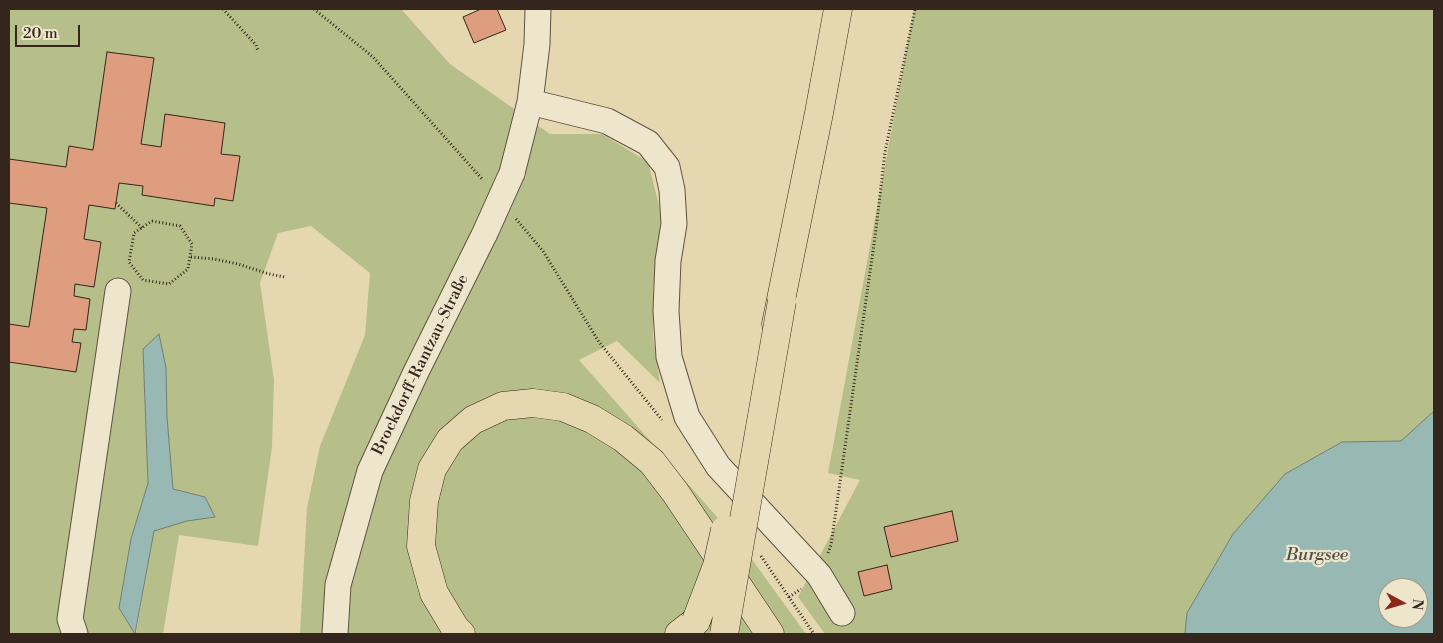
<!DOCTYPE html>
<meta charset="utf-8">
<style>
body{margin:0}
#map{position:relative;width:1443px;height:643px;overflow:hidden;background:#e5d8b1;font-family:"Libre Bodoni",serif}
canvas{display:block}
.frame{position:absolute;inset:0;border:10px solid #34261c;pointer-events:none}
.north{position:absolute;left:1378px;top:578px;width:50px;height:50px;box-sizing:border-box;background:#eee6cc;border:1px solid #a49986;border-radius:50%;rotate:96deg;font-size:14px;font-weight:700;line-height:20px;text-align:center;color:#34261c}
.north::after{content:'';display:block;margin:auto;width:18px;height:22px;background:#8f2418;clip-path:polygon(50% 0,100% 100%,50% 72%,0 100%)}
.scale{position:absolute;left:15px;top:25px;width:65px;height:22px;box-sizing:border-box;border:2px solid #34261c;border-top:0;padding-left:6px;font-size:15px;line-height:18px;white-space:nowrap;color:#34261c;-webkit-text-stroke:4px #eee6cc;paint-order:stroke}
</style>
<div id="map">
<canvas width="1443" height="643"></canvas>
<div class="frame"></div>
<div class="north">N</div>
<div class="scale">20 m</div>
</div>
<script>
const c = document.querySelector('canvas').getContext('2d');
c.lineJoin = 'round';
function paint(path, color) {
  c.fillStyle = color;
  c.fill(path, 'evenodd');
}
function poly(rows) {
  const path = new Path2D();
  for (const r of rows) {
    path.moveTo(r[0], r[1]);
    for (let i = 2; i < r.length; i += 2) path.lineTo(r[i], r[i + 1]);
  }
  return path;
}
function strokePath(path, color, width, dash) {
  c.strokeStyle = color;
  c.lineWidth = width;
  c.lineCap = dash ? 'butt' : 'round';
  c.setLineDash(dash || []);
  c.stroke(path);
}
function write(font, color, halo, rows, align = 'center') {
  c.font = font + ' "Libre Bodoni",serif';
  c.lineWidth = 4.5;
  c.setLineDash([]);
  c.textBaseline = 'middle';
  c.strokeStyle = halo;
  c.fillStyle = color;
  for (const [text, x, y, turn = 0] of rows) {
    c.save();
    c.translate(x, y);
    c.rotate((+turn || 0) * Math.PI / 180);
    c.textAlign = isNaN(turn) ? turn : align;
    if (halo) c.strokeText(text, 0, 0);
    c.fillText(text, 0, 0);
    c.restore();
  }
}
paint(poly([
 [9,9,401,9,450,64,550,134,602,134,648,162,662,217,653,290,653,337,660,383,617,341,579,360,740,543,806,634,300,634,307,508,320,446,365,335,370,273,311,226,278,233,260,283,274,380,272,447,258,546,179,535,163,634,136,634,154,531,187,521,215,517,205,497,173,489,167,417,166,368,143,349,148,483,131,539,119,608,135,634,9,634],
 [914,9,1434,9,1434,411,1401,441,1342,442,1285,474,1233,534,1187,613,1185,634,825,634,798,597,860,480,828,473]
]), '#b6be8a');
const water = poly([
 [159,334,166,368,167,417,173,489,205,497,215,517,187,521,154,531,135,634,119,608,131,539,148,483,143,349,159,334],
 [1434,411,1434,634,1185,634,1187,613,1233,534,1285,474,1342,442,1401,441,1434,411],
 [1388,588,1418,588,1418,618,1388,618,1388,588]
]);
paint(water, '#98b8b3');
strokePath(water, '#707e77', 1);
const building = poly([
 [481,9,497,9,506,30,474,43,463,17,481,9],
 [107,52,154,58,141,144,161,147,165,114,225,123,221,154,240,156,233,201,215,198,214,206,142,195,143,186,119,183,115,209,89,205,84,239,101,242,94,287,75,284,74,296,90,299,86,330,74,329,72,342,81,343,76,372,9,362,9,324,29,327,47,208,9,203,9,159,66,167,69,146,93,150,107,52],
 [952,511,958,541,891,557,884,527,952,511],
 [887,565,892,589,864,596,858,572,887,565]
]);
paint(building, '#de9d7f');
strokePath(building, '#34261c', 1);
const minor = poly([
 [530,102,607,121,648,143,667,167,672,190,674,224,668,261,666,311,669,357,687,417,718,466,819,575,842,613],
 [512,173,530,102,537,44,538,9],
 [75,634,70,619,118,291],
 [335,634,338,585,370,471,416,372,485,233]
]);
const highway = poly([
 [776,324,819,113,838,9],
 [461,634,455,628,434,593,421,546,424,501,432,469,450,440,473,420,503,406,533,403,563,407,592,419,623,438,652,462,675,492,770,634],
 [679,634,696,621]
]);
strokePath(minor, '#605241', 27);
strokePath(highway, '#34261c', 29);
strokePath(poly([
 [223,9,256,45,258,51],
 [314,9,373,57,483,180],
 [116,203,142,228],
 [516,219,543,251,599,342,662,420],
 [152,221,180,226,192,244,188,269,169,284,143,280,129,262,134,233,152,221],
 [191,257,214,259,238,264,269,274,285,277],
 [828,553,831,545,875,237,885,152,915,9],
 [761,556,814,634],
 [789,597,801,589]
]), '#34261c', 3, [1, 2.5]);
strokePath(minor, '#eee6cc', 25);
strokePath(highway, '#e5d8b1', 28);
const minorBridge = poly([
 [485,233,512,173]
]);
const highwayBridge = poly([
 [696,621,717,566,725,530],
 [724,634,782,301]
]);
strokePath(minorBridge, '#605241', 27, []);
strokePath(highwayBridge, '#34261c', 29, []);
strokePath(minorBridge, '#eee6cc', 25);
strokePath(highwayBridge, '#e5d8b1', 28);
write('16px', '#34261c', '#eee6cc', [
 ["Brockdorff-Rantzau-Straße",421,365,-64]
]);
write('italic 18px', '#4d4a42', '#eee6cc', [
 ["Burgsee",1317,556]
]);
</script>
